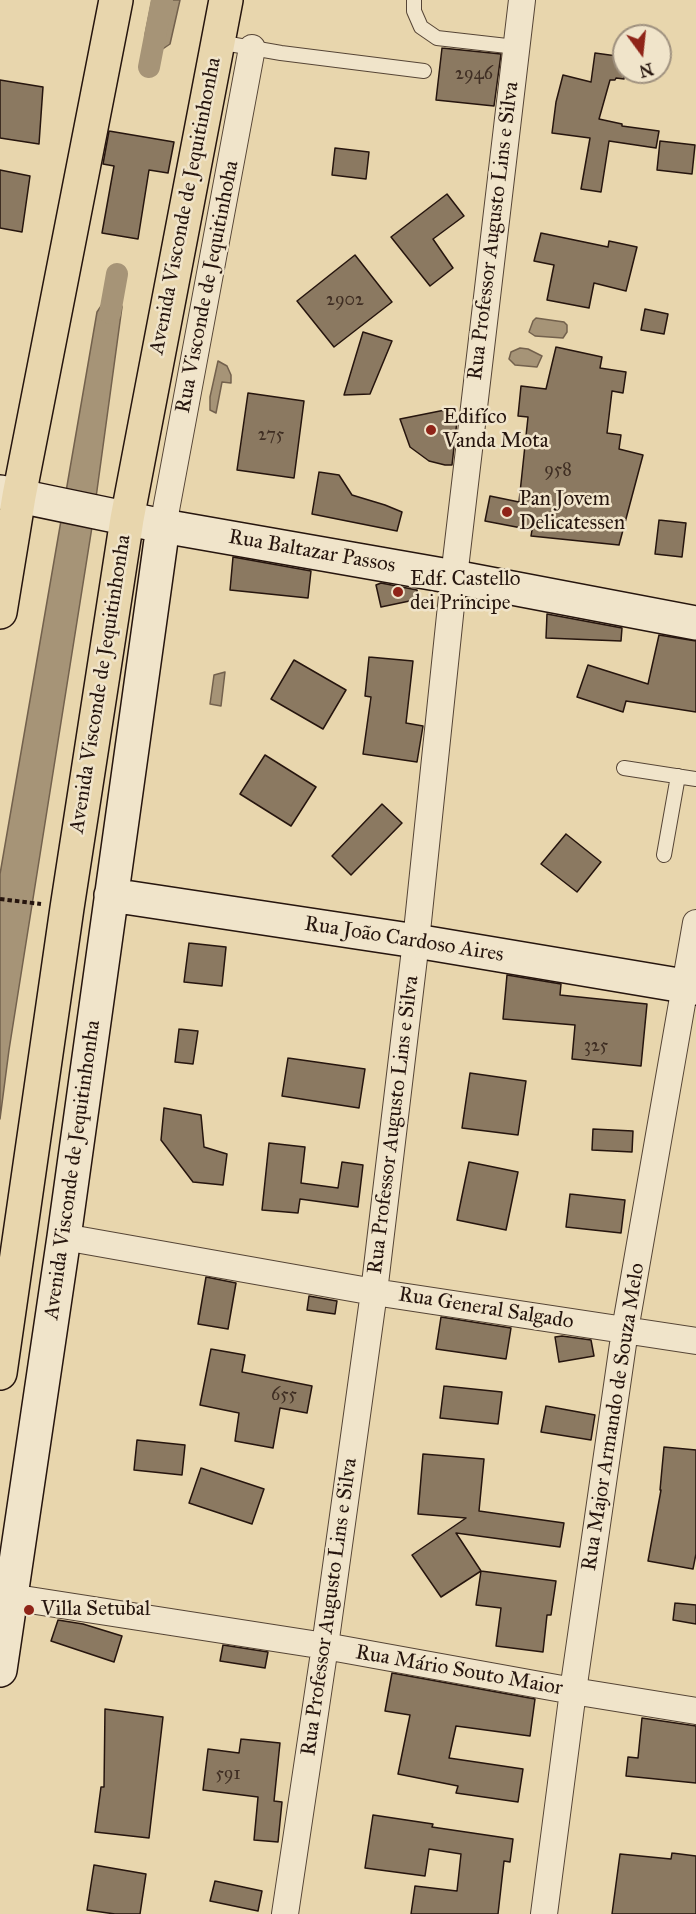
<!DOCTYPE html>
<meta charset="utf-8">
<style>
body{margin:0}
#map{position:relative;width:696px;height:1914px;overflow:hidden;background:#e8d6ad;font-family:"IM FELL Great Primer",serif}
canvas{display:block}
.north{position:absolute;left:612px;top:24px;width:60px;height:60px;box-sizing:border-box;background:#f0e4ca;border:2px solid #9f917f;border-radius:50%;rotate:165deg;font-size:16px;font-weight:700;line-height:24px;text-align:center;color:#26150e}
.north::after{content:'';display:block;margin:auto;width:21px;height:27px;background:#8f2418;clip-path:polygon(50% 0,100% 100%,50% 72%,0 100%)}
</style>
<div id="map">
<canvas width="696" height="1914"></canvas>
<div class="north">N</div>
</div>
<script>
const c = document.querySelector('canvas').getContext('2d');
c.lineJoin = 'round';
function paint(path, color) {
  c.fillStyle = color;
  c.fill(path, 'evenodd');
}
function poly(rows) {
  const path = new Path2D();
  for (const r of rows) {
    path.moveTo(r[0], r[1]);
    for (let i = 2; i < r.length; i += 2) path.lineTo(r[i], r[i + 1]);
  }
  return path;
}
function strokePath(path, color, width, dash) {
  c.strokeStyle = color;
  c.lineWidth = width;
  c.lineCap = dash ? 'butt' : 'round';
  c.setLineDash(dash || []);
  c.stroke(path);
}
function write(font, color, halo, rows, align = 'center') {
  c.font = font + ' "IM FELL Great Primer",serif';
  c.lineWidth = 5;
  c.setLineDash([]);
  c.textBaseline = 'middle';
  c.strokeStyle = halo;
  c.fillStyle = color;
  for (const [text, x, y, turn = 0] of rows) {
    c.save();
    c.translate(x, y);
    c.rotate((+turn || 0) * Math.PI / 180);
    c.textAlign = isNaN(turn) ? turn : align;
    if (halo) c.strokeText(text, 0, 0);
    c.fillText(text, 0, 0);
    c.restore();
  }
}
const water = poly([
 [152,0,180,0,170,44,151,57,145,35,152,0],
 [115,285,122,307,92,527,9,1050,0,1119,0,874,97,312,115,285],
 [536,318,564,322,567,325,567,332,563,338,535,336,529,332,533,321,536,318],
 [520,348,528,349,542,356,537,367,515,365,509,359,511,352,520,348],
 [218,361,227,366,231,375,231,383,222,382,216,413,210,410,210,397,218,361],
 [225,672,221,706,210,704,214,675,225,672]
]);
paint(water, '#a69477');
strokePath(water, '#73614d', 1.5);
strokePath(poly([
 [149,67,162,0],
 [110,313,117,274]
]), '#a69477', 22);
const building = poly([
 [442,48,501,54,494,106,436,100,442,48],
 [595,53,624,57,624,79,616,78,615,80,610,80,599,119,622,124,622,126,659,131,656,148,609,141,601,192,581,189,590,138,552,133,556,102,563,75,591,82,595,53],
 [0,80,43,87,39,144,0,138,0,80],
 [109,131,174,142,168,173,149,170,138,239,102,233,114,166,103,164,109,131],
 [660,141,695,145,692,174,657,170,660,141],
 [335,148,369,152,366,179,332,175,335,148],
 [0,170,30,176,22,232,0,228,0,170],
 [447,194,464,216,433,239,453,268,430,286,391,237,447,194],
 [541,233,608,247,609,241,637,247,626,291,594,283,589,308,547,300,554,265,534,261,541,233],
 [355,255,392,302,334,347,297,301,355,255],
 [645,309,668,314,664,334,641,330,645,309],
 [363,332,392,341,370,394,344,395,363,332],
 [556,347,602,357,600,368,626,372,623,393,612,391,607,433,621,435,619,449,643,455,619,545,531,536,532,530,485,521,490,496,519,502,528,417,518,416,521,386,546,389,556,347],
 [248,393,304,401,294,478,237,470,248,393],
 [445,410,457,421,452,465,445,465,429,461,410,447,400,419,445,410],
 [319,472,339,475,352,495,385,505,402,512,397,531,312,514,319,472],
 [659,520,686,523,682,557,655,554,659,520],
 [233,557,311,571,308,598,230,590,233,557],
 [381,583,417,590,419,599,381,607,376,585,381,583],
 [547,614,622,628,621,641,546,638,547,614],
 [659,635,696,641,696,712,626,701,623,712,577,697,588,665,648,684,659,635],
 [369,657,413,661,406,723,423,726,417,762,363,754,371,697,365,696,369,657],
 [294,660,346,690,323,729,271,699,294,660],
 [265,755,316,787,291,826,240,794,265,755],
 [382,804,402,823,351,875,332,856,382,804],
 [566,834,601,862,577,892,541,864,566,834],
 [189,943,226,947,222,986,184,982,189,943],
 [507,975,561,984,560,995,647,1004,641,1066,572,1059,575,1025,503,1019,507,975],
 [179,1029,198,1031,193,1064,175,1062,179,1029],
 [288,1058,365,1069,359,1108,282,1096,288,1058],
 [470,1073,526,1081,518,1135,462,1128,470,1073],
 [164,1108,201,1115,204,1147,227,1154,223,1185,193,1182,161,1140,164,1108],
 [593,1129,633,1131,632,1152,592,1150,593,1129],
 [269,1143,305,1147,301,1183,338,1188,342,1162,363,1165,358,1207,300,1199,298,1213,262,1210,269,1143],
 [469,1162,518,1172,506,1230,457,1220,469,1162],
 [570,1194,625,1200,621,1233,566,1227,570,1194],
 [206,1277,236,1283,228,1329,198,1324,206,1277],
 [309,1296,337,1301,335,1314,307,1310,309,1296],
 [441,1317,511,1328,506,1359,436,1349,441,1317],
 [562,1336,591,1340,594,1356,559,1362,555,1337,562,1336],
 [211,1349,245,1355,242,1372,312,1386,307,1413,280,1408,273,1448,235,1441,239,1413,200,1405,211,1349],
 [444,1386,502,1392,498,1424,440,1418,444,1386],
 [546,1406,595,1415,591,1440,541,1432,546,1406],
 [137,1440,185,1445,182,1475,134,1470,137,1440],
 [664,1447,696,1450,696,1554,693,1569,648,1561,661,1490,660,1490,664,1447],
 [423,1454,484,1459,479,1511,564,1523,560,1547,456,1533,481,1571,441,1597,412,1555,466,1518,418,1514,423,1454],
 [201,1468,264,1489,252,1524,189,1503,201,1468],
 [481,1571,556,1581,551,1615,547,1615,543,1652,496,1646,501,1608,476,1605,481,1571],
 [675,1603,696,1605,696,1624,673,1620,675,1603],
 [58,1620,83,1624,122,1636,114,1662,51,1641,58,1620],
 [223,1645,268,1652,265,1668,220,1661,223,1645],
 [392,1673,535,1699,530,1736,456,1726,449,1758,523,1769,518,1802,456,1793,458,1786,398,1774,410,1715,385,1711,392,1673],
 [105,1709,163,1717,149,1838,95,1832,101,1787,104,1787,105,1709],
 [642,1718,696,1726,696,1783,626,1776,628,1757,638,1758,642,1718],
 [241,1739,280,1743,274,1801,282,1802,278,1842,254,1840,258,1797,203,1790,208,1749,239,1753,241,1739],
 [373,1815,433,1824,432,1827,513,1839,510,1862,504,1861,498,1914,411,1914,415,1886,457,1891,461,1854,429,1849,425,1876,365,1868,373,1815],
 [672,1853,696,1856,696,1914,612,1914,620,1854,671,1859,672,1853],
 [94,1865,146,1874,140,1914,115,1914,87,1910,94,1865],
 [215,1881,262,1891,258,1911,210,1901,215,1881]
]);
paint(building, '#8b7961');
strokePath(building, '#26150e', 1.5);
const lane = poly([
 [414,0,414,11,421,27,437,38,516,47],
 [218,42,281,53,424,71],
 [624,768,696,779],
 [664,855,678,776]
]);
const street = poly([
 [163,526,252,48],
 [64,1237,374,1292,696,1341],
 [10,1597,325,1646,573,1691,696,1711],
 [285,1914,325,1646,374,1292,416,941,454,577,522,0],
 [544,1914,573,1691,625,1330,696,923]
]);
const secondary = poly([
 [0,492,163,526,454,577,696,623],
 [111,895,416,941,696,988],
 [0,1670,64,1237,163,526]
]);
const primary = poly([
 [0,612,19,496,116,0],
 [0,1373,67,908,127,519,226,0]
]);
strokePath(lane, '#564536', 16);
strokePath(street, '#564536', 28);
strokePath(secondary, '#26150e', 36);
strokePath(primary, '#26150e', 36);
strokePath(poly([
 [0,899,41,904]
]), '#26150e', 4, [4.5, 3]);
strokePath(lane, '#f0e4ca', 14);
strokePath(street, '#f0e4ca', 26);
strokePath(secondary, '#f0e4ca', 33);
strokePath(primary, '#e8d6ad', 33);
for (const [x, y, r, color] of [
 [431,430,6,"#8f2418"],
 [507,512,6,"#8f2418"],
 [398,592,6,"#8f2418"],
 [29,1610,6,"#8f2418"]
]) {
  const dot = new Path2D();
  dot.arc(x, y, r, 0, 2 * Math.PI);
  c.fillStyle = color;
  c.fill(dot);
  strokePath(dot, '#f0e4ca', 2);
}
write('18px', '#3f2e23', null, [
 ["2946",474,75],
 ["2902",345,301],
 ["275",271,436],
 ["958",558,471],
 ["325",596,1047],
 ["655",284,1396],
 ["591",228,1775]
]);
write('21px', '#26150e', '#f0e4ca', [
 ["Avenida Visconde de Jequitinhonha",186,206,-79],
 ["Rua Professor Augusto Lins e Silva",494,231,-83],
 ["Rua Visconde de Jequitinhoha",208,287,-79],
 ["Rua Baltazar Passos",312,552,10],
 ["Avenida Visconde de Jequitinhonha",101,684,-81],
 ["Rua João Cardoso Aires",404,940,9],
 ["Rua Professor Augusto Lins e Silva",394,1125,-83],
 ["Avenida Visconde de Jequitinhonha",73,1170,-82],
 ["Rua General Salgado",486,1309,9],
 ["Rua Major Armando de Souza Melo",614,1417,-81],
 ["Rua Professor Augusto Lins e Silva",330,1607,-82],
 ["Rua Mário Souto Maior",459,1671,10]
]);
write('21px', '#26150e', '#f0e4ca', [
 ["Edifíco",443,418],
 ["Vanda Mota",443,442],
 ["Pan Jovem",519,500],
 ["Delicatessen",519,524],
 ["Edf. Castello",410,580],
 ["dei Principe",410,604],
 ["Villa Setubal",41,1610]
], 'left');
</script>
